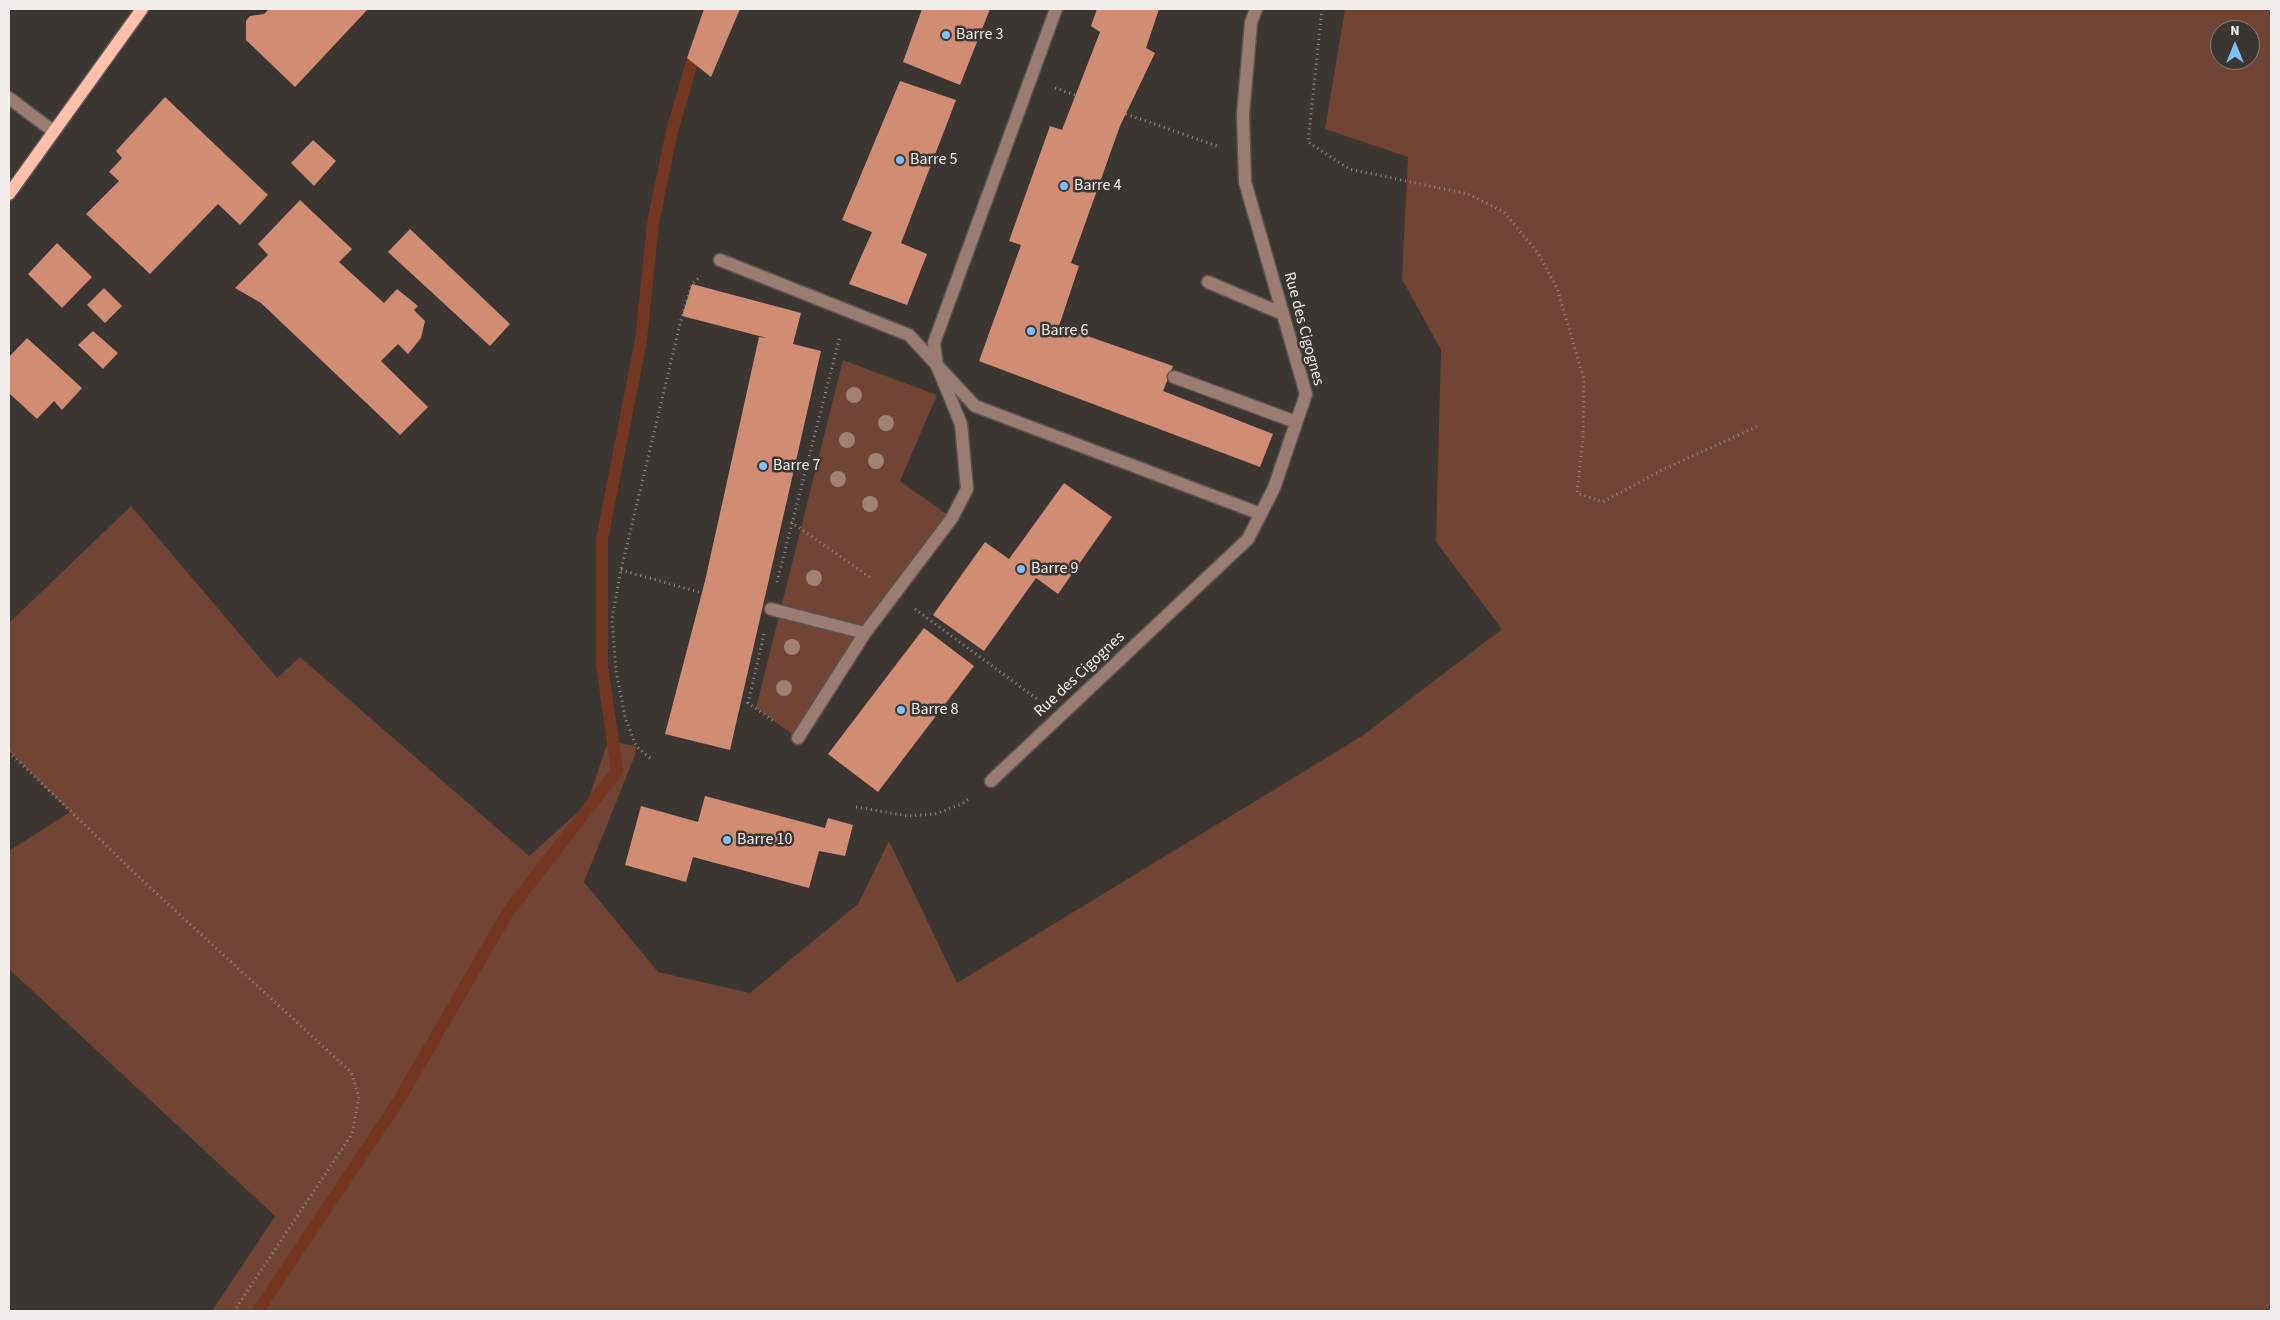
<!DOCTYPE html>
<style>
body{margin:0}
#map{position:relative;width:2280px;height:1320px;overflow:hidden;background:#3c3633;font-family:"Source Sans 3",sans-serif}
canvas{display:block}
.frame{position:absolute;inset:0;border:10px solid #f3efed;pointer-events:none}
.north{position:absolute;left:2210px;top:20px;width:50px;height:50px;box-sizing:border-box;background:#3c3633;border:1px solid #85807d;border-radius:50%;rotate:0deg;font-size:14px;font-weight:700;line-height:20px;text-align:center;color:#f3efed}
.north::after{content:'';display:block;margin:auto;width:18px;height:22px;background:#80bdfa;clip-path:polygon(50% 0,100% 100%,50% 72%,0 100%)}
</style>
<div id="map">
<canvas width="2280" height="1320"></canvas>
<div class="frame"></div>
<div class="north">N</div>
</div>
<script>
const c = document.querySelector('canvas').getContext('2d');
c.lineJoin = 'round';
function paint(path, color) {
  c.fillStyle = color;
  c.fill(path, 'evenodd');
}
function poly(rows) {
  const path = new Path2D();
  for (const r of rows) {
    path.moveTo(r[0], r[1]);
    for (let i = 2; i < r.length; i += 2) path.lineTo(r[i], r[i + 1]);
  }
  return path;
}
function strokePath(path, color, width, dash) {
  c.strokeStyle = color;
  c.lineWidth = width;
  c.lineCap = dash ? 'butt' : 'round';
  c.setLineDash(dash || []);
  c.stroke(path);
}
function write(font, color, halo, rows, align = 'center') {
  c.font = font + ' "Source Sans 3",sans-serif';
  c.lineWidth = 5;
  c.setLineDash([]);
  c.textBaseline = 'middle';
  c.strokeStyle = halo;
  c.fillStyle = color;
  for (const [text, x, y, turn = 0] of rows) {
    c.save();
    c.translate(x, y);
    c.rotate((+turn || 0) * Math.PI / 180);
    c.textAlign = isNaN(turn) ? turn : align;
    if (halo) c.strokeText(text, 0, 0);
    c.fillText(text, 0, 0);
    c.restore();
  }
}
paint(poly([
 [1345,9,2271,9,2271,1311,212,1311,275,1216,9,969,9,851,70,812,9,751,9,623,131,506,277,678,300,657,529,856,587,804,608,741,636,746,635,755,584,882,658,972,750,993,858,904,889,841,957,983,1362,736,1502,629,1436,542,1441,350,1402,279,1408,157,1325,129],
 [2220,30,2250,30,2250,60,2220,60],
 [843,360,937,395,900,481,952,518,798,738,756,708]
]), '#714434');
strokePath(poly([
 [258,1311,399,1100,508,912,617,771,602,665,602,539,641,340,653,223,672,131,692,62]
]), '#733621', 12);
paint(poly([
 [269,9,368,9,295,87,246,40,246,21,250,16,264,14],
 [704,9,740,9,711,77,687,58],
 [922,9,990,9,960,85,903,62],
 [1097,9,1159,9,1146,48,1155,53,1120,126,1071,263,1079,266,1059,326,1173,366,1163,391,1273,434,1260,467,979,361,1021,245,1009,241,1050,126,1062,130,1100,32,1091,26],
 [900,81,956,100,901,243,927,254,907,305,849,284,872,232,842,220],
 [165,97,268,195,240,225,218,204,150,274,86,214,119,181,109,172,122,158,116,151],
 [313,140,336,161,314,186,291,163],
 [300,200,352,249,339,262,384,303,397,289,418,306,414,310,425,321,421,338,408,354,398,344,381,361,428,407,400,435,261,303,235,288,268,255,258,244],
 [410,229,510,324,490,346,388,252],
 [57,243,92,277,62,308,28,274],
 [692,284,801,313,793,344,821,351,730,750,665,734,705,581,759,337,767,338,682,316],
 [104,288,122,306,105,323,87,305],
 [93,331,118,353,103,369,78,345],
 [27,338,82,388,62,410,54,401,37,419,9,393,9,357],
 [1064,483,1112,517,1058,594,1036,578,984,651,933,615,985,542,1009,559],
 [924,628,974,666,878,792,828,754],
 [705,796,825,828,828,818,853,825,845,856,819,851,809,888,693,857,686,882,625,865,641,806,698,822]
]), '#d18c74');
const minor = poly([
 [9,98,53,131],
 [720,260,909,335,975,406,1261,514],
 [1208,282,1283,314],
 [1174,377,1296,422],
 [771,609,865,633],
 [798,738,865,633,952,518,967,489,961,424,937,366,934,343,1056,9],
 [991,781,1248,539,1274,488,1306,394,1245,182,1243,114,1251,23,1256,9]
]);
const major = poly([
 [9,194,142,9]
]);
strokePath(minor, '#595451', 15);
strokePath(major, '#595451', 15);
strokePath(poly([
 [1322,9,1308,142,1349,169,1468,194,1504,212,1538,253,1557,288,1584,379,1583,440,1577,493,1603,502,1660,471,1758,426],
 [1055,88,1075,95],
 [1126,114,1217,146],
 [791,522,871,578],
 [621,570,702,593],
 [777,582,840,336],
 [915,609,1037,699],
 [764,634,748,703,775,722],
 [9,752,142,880,351,1072,359,1097,352,1134,234,1311],
 [650,758,636,746,625,717,616,671,612,619,621,570,682,316,692,284,701,276],
 [856,807,908,816,935,814,962,804,971,797]
]), '#938e8c', 3, [1, 4]);
strokePath(minor, '#9b7c72', 12);
strokePath(major, '#ffc0ab', 12);
c.fillStyle = '#a38074';
for (const [x, y] of [
 [854,395],
 [886,423],
 [847,440],
 [876,461],
 [838,479],
 [870,504],
 [814,578],
 [792,647],
 [784,688]
]) {
  c.beginPath();
  c.arc(x, y, 8, 0, 2 * Math.PI);
  c.fill();
}
for (const [x, y, r, color] of [
 [946,35,5,"#80bdfa"],
 [900,160,5,"#80bdfa"],
 [1064,186,5,"#80bdfa"],
 [1031,331,5,"#80bdfa"],
 [763,466,5,"#80bdfa"],
 [1021,569,5,"#80bdfa"],
 [901,710,5,"#80bdfa"],
 [727,840,5,"#80bdfa"]
]) {
  const dot = new Path2D();
  dot.arc(x, y, r, 0, 2 * Math.PI);
  c.fillStyle = color;
  c.fill(dot);
  strokePath(dot, '#3c3633', 2);
}
write('16px', '#f3efed', '#3c3633', [
 ["Barre 3",956,35],
 ["Barre 5",910,160],
 ["Barre 4",1074,186],
 ["Barre 6",1041,331],
 ["Barre 7",773,466],
 ["Barre 9",1031,569],
 ["Barre 8",911,710],
 ["Barre 10",737,840]
], 'left');
write('16px', '#f3efed', '#3c3633', [
 ["Rue des Cigognes",1303,329,75],
 ["Rue des Cigognes",1080,675,-43]
]);
</script>
